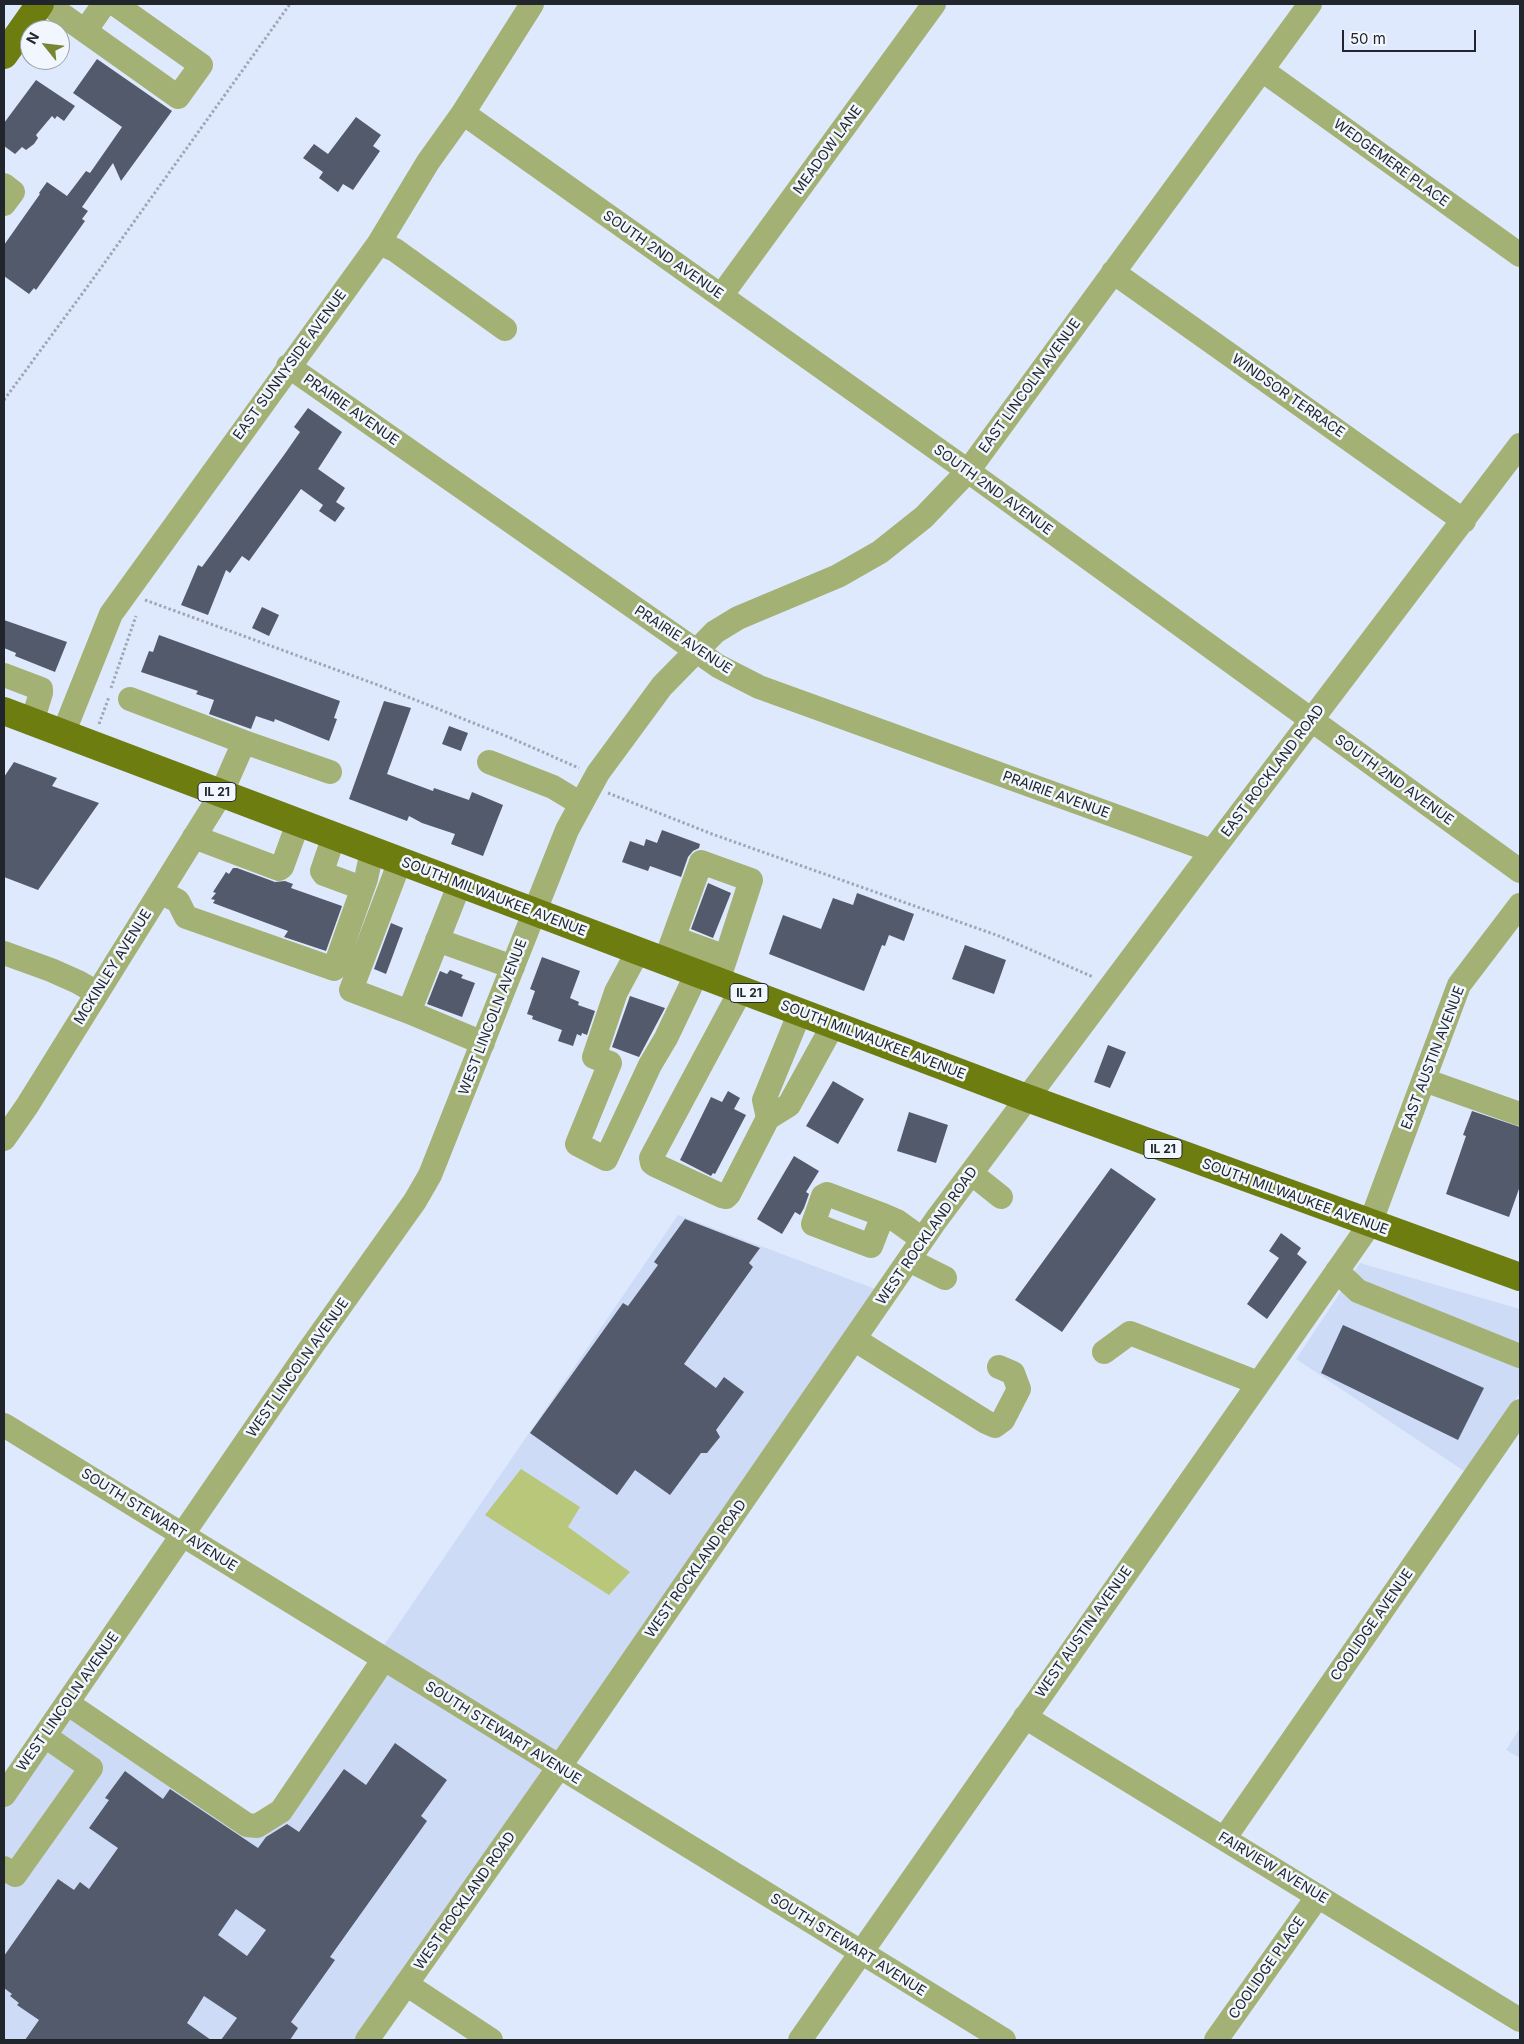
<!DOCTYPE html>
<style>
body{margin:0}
#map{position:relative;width:1524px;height:2044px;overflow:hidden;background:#dfe9fe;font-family:Inter,sans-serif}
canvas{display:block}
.frame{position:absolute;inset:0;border:5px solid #21252c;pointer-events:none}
.north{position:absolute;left:20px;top:20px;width:50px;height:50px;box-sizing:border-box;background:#f2f6ff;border:1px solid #9ea2ab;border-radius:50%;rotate:299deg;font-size:14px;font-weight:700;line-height:20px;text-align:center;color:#21252c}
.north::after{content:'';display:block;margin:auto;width:18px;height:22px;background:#788634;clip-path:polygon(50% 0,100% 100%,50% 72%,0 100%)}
.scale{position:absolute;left:1342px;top:30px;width:134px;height:22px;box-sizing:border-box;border:2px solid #21252c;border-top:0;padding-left:6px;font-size:15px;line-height:18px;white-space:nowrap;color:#21252c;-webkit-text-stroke:4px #f2f6ff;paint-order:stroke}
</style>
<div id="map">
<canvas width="1524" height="2044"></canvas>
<div class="frame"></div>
<div class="north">N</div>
<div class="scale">50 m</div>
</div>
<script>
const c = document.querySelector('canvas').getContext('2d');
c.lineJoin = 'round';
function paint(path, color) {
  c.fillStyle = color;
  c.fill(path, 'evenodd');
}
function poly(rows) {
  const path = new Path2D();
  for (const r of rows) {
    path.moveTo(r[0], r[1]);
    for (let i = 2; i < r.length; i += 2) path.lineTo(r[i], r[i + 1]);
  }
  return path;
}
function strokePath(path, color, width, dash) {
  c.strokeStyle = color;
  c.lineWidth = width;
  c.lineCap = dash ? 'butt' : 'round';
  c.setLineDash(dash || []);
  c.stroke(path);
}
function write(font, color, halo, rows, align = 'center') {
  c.font = font + ' Inter,sans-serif';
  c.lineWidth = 5;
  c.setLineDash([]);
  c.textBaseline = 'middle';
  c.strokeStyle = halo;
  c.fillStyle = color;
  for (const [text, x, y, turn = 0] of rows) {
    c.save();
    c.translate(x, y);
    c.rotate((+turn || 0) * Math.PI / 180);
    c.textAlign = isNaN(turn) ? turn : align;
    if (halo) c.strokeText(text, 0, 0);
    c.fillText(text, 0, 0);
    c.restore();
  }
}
paint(poly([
 [678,1215,886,1293,369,2040,4,2040,4,1795,67,1703,255,1834],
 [1360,1263,1520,1309,1520,1393,1467,1473,1296,1359],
 [1520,1728,1520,1758,1506,1750]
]), '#cedbf6');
paint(poly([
 [521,1469,580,1507,568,1527,630,1572,609,1595,485,1515]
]), '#b8c779');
paint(poly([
 [97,59,172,111,121,181,113,163,82,207,88,211,82,219,85,221,36,290,34,288,29,294,4,276,4,245,40,194,39,193,47,182,67,196,86,171,90,173,122,127,73,93],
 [36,80,75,106,64,121,57,116,55,119,52,116,36,135,38,138,34,144,26,150,22,147,15,154,4,146,4,123],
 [356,117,381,135,373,146,380,151,353,190,343,184,338,192,319,178,323,172,303,158,314,144,328,154],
 [308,408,342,432,318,469,345,488,336,502,345,508,335,522,319,511,323,505,301,489,249,561,242,556,230,573,226,570,208,615,181,605,198,565,202,567,284,455,300,432,294,427],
 [262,607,279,615,269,636,252,628],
 [4,620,67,642,55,672,15,656,16,653,4,648],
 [159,635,340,701,334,718,337,719,329,741,275,719,274,722,256,716,251,729,209,714,214,700,196,694,198,691,141,672,149,651,153,652],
 [384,701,411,708,387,774,433,791,434,788,469,800,472,792,503,805,483,856,451,844,455,834,422,823,409,816,407,821,349,799],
 [449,726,468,733,461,751,442,744],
 [14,762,57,778,52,786,99,803,38,890,4,877,4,777],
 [662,830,700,844,699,848,693,851,688,857,681,877,650,866,648,871,622,862,630,841,644,846,646,839,657,843],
 [233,868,237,868,275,882,285,881,293,884,291,888,342,906,326,951,284,937,288,931,213,903,215,900,211,899,216,893,213,892,226,872,229,874],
 [708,883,731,893,713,938,691,929],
 [857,893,914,914,904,941,889,935,885,946,882,945,864,991,769,954,783,915,821,929,833,898,853,905],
 [391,923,403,928,386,974,374,969],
 [965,945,1006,960,994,994,952,979],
 [542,957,580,971,570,998,579,1002,578,1005,595,1011,587,1035,582,1033,581,1036,577,1034,573,1046,558,1041,562,1030,532,1019,533,1016,527,1014,535,991,530,989],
 [450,970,463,975,461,978,475,983,462,1017,427,1004,440,971,447,974],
 [630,996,665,1008,639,1057,612,1047],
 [1108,1045,1126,1052,1110,1088,1094,1082],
 [833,1081,864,1099,838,1144,806,1126],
 [728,1091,740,1098,734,1109,746,1115,715,1174,713,1173,711,1176,680,1160,711,1097,722,1102],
 [1472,1111,1520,1127,1520,1186,1509,1217,1446,1194,1466,1136,1463,1135],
 [909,1112,948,1125,936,1163,897,1151],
 [794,1156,819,1171,806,1192,809,1194,804,1208,800,1215,795,1212,782,1234,757,1219],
 [1111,1168,1156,1199,1062,1332,1015,1300],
 [685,1219,760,1248,749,1263,753,1267,684,1364,716,1388,724,1377,744,1392,716,1430,720,1437,707,1453,701,1453,670,1495,635,1470,617,1495,530,1433,623,1303,628,1306,658,1265,654,1262],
 [1281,1233,1301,1248,1297,1254,1307,1262,1267,1319,1247,1304,1279,1258,1269,1251],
 [1343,1325,1484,1388,1458,1440,1321,1373],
 [395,1743,447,1780,421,1816,427,1821,330,1957,335,1960,291,2022,298,2028,290,2040,221,2040,237,2018,204,1996,187,2023,211,2040,25,2040,39,2020,17,2005,19,2003,10,1996,12,1994,4,1988,4,1956,58,1879,74,1890,80,1882,89,1889,118,1848,89,1828,109,1800,105,1798,125,1771,163,1799,170,1789,258,1848,266,1837,287,1824,299,1832,344,1769,366,1785],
 [236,1909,266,1930,247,1956,218,1935]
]), '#525a6b');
strokePath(poly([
 [4,400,93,279,290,4],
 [145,600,378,685,506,736,579,768],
 [111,688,136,616],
 [99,724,109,697],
 [608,793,712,834,999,936,1093,977]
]), '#9fa7b7', 3, [2.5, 2.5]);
strokePath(poly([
 [47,4,178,97,201,65,115,4],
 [85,31,104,4],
 [1262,70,1520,255],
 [463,113,968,471,1520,871],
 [4,185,13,192,4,204],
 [379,243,395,250,505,329],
 [1113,272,1464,521],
 [721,296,934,4],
 [288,366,718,666,759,687,1212,851],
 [4,675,41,689,41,693,32,722],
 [130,699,244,742],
 [63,734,111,614,379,243,428,162,463,113,532,4],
 [489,762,553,787,581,804],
 [334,836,322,871,324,874,362,888],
 [194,837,279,869,282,867,298,823],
 [400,861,351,990,409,1012],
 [460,883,409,1012,483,1043],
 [160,892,178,901,186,917,334,969,366,879,372,851],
 [674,938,726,957,721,972],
 [437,940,513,967],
 [638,951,616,992,594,1057,610,1063,577,1144,606,1159,650,1065,666,1038,697,973],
 [4,953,51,970,78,982,97,993],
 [665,961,701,862,751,880,726,957],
 [741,990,651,1158,652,1163,655,1165,722,1196,726,1197,729,1194,768,1118,789,1105,833,1025],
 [1424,1080,1520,1114],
 [768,1118,764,1100,800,1012],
 [4,1139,27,1106,221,794,244,742,330,772],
 [971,1173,1001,1197],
 [883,1215,871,1246,813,1224,823,1196,827,1194,883,1215,897,1221,922,1239],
 [909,1260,945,1278],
 [1337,1271,1358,1291,1520,1356],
 [854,1339,986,1422,995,1426,1003,1420,1019,1389,1013,1373,999,1367],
 [1104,1352,1130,1333,1258,1383],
 [4,1425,1004,2040],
 [67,1703,247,1825,257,1826,281,1811,384,1659],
 [1025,1717,1520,2020],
 [4,1795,307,1353,415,1201,430,1175,567,830,598,773,662,686,715,632,738,618,838,576,880,552,924,517,968,471,1310,4],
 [1224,1839,1520,1411],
 [4,1868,15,1875,91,1768,45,1736],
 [406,1984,491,2040],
 [367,2040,571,1750,936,1220,1212,851,1520,445],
 [800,2040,1370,1224,1459,985,1520,905],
 [1216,2040,1318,1896]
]), '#a4b174', 24);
strokePath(poly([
 [4,55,40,4],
 [4,711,1027,1098,1520,1277]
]), '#6e7d10', 28);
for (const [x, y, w] of [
 [217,792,38],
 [749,993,38],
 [1163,1149,38]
]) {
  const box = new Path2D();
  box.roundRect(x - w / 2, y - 9.5, w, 19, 4);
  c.fillStyle = '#f2f6ff';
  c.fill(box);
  strokePath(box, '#21252c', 1);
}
write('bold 12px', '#21252c', null, [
 ["IL 21",217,792],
 ["IL 21",749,993],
 ["IL 21",1163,1149]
]);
write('14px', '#21252c', '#f2f6ff', [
 ["MEADOW LANE",828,150,-54],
 ["WEDGEMERE PLACE",1391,163,36],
 ["SOUTH 2ND AVENUE",663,255,35],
 ["EAST SUNNYSIDE AVENUE",290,365,-54],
 ["EAST LINCOLN AVENUE",1030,386,-54],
 ["WINDSOR TERRACE",1288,396,35],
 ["PRAIRIE AVENUE",351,410,35],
 ["SOUTH 2ND AVENUE",993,490,36],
 ["PRAIRIE AVENUE",683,640,33],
 ["EAST ROCKLAND ROAD",1273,771,-53],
 ["SOUTH 2ND AVENUE",1394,780,36],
 ["PRAIRIE AVENUE",1056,795,20],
 ["SOUTH MILWAUKEE AVENUE",494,897,21],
 ["MCKINLEY AVENUE",113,967,-58],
 ["WEST LINCOLN AVENUE",493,1017,-69],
 ["SOUTH MILWAUKEE AVENUE",873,1040,21],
 ["EAST AUSTIN AVENUE",1433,1058,-69],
 ["SOUTH MILWAUKEE AVENUE",1295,1197,20],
 ["WEST ROCKLAND ROAD",927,1236,-55],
 ["WEST LINCOLN AVENUE",298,1368,-55],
 ["SOUTH STEWART AVENUE",159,1520,32],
 ["WEST ROCKLAND ROAD",696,1569,-55],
 ["COOLIDGE AVENUE",1372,1625,-55],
 ["WEST AUSTIN AVENUE",1084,1632,-55],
 ["WEST LINCOLN AVENUE",68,1702,-55],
 ["SOUTH STEWART AVENUE",503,1733,32],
 ["FAIRVIEW AVENUE",1273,1868,31],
 ["WEST ROCKLAND ROAD",465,1901,-55],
 ["SOUTH STEWART AVENUE",848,1945,32],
 ["COOLIDGE PLACE",1267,1968,-55]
]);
</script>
